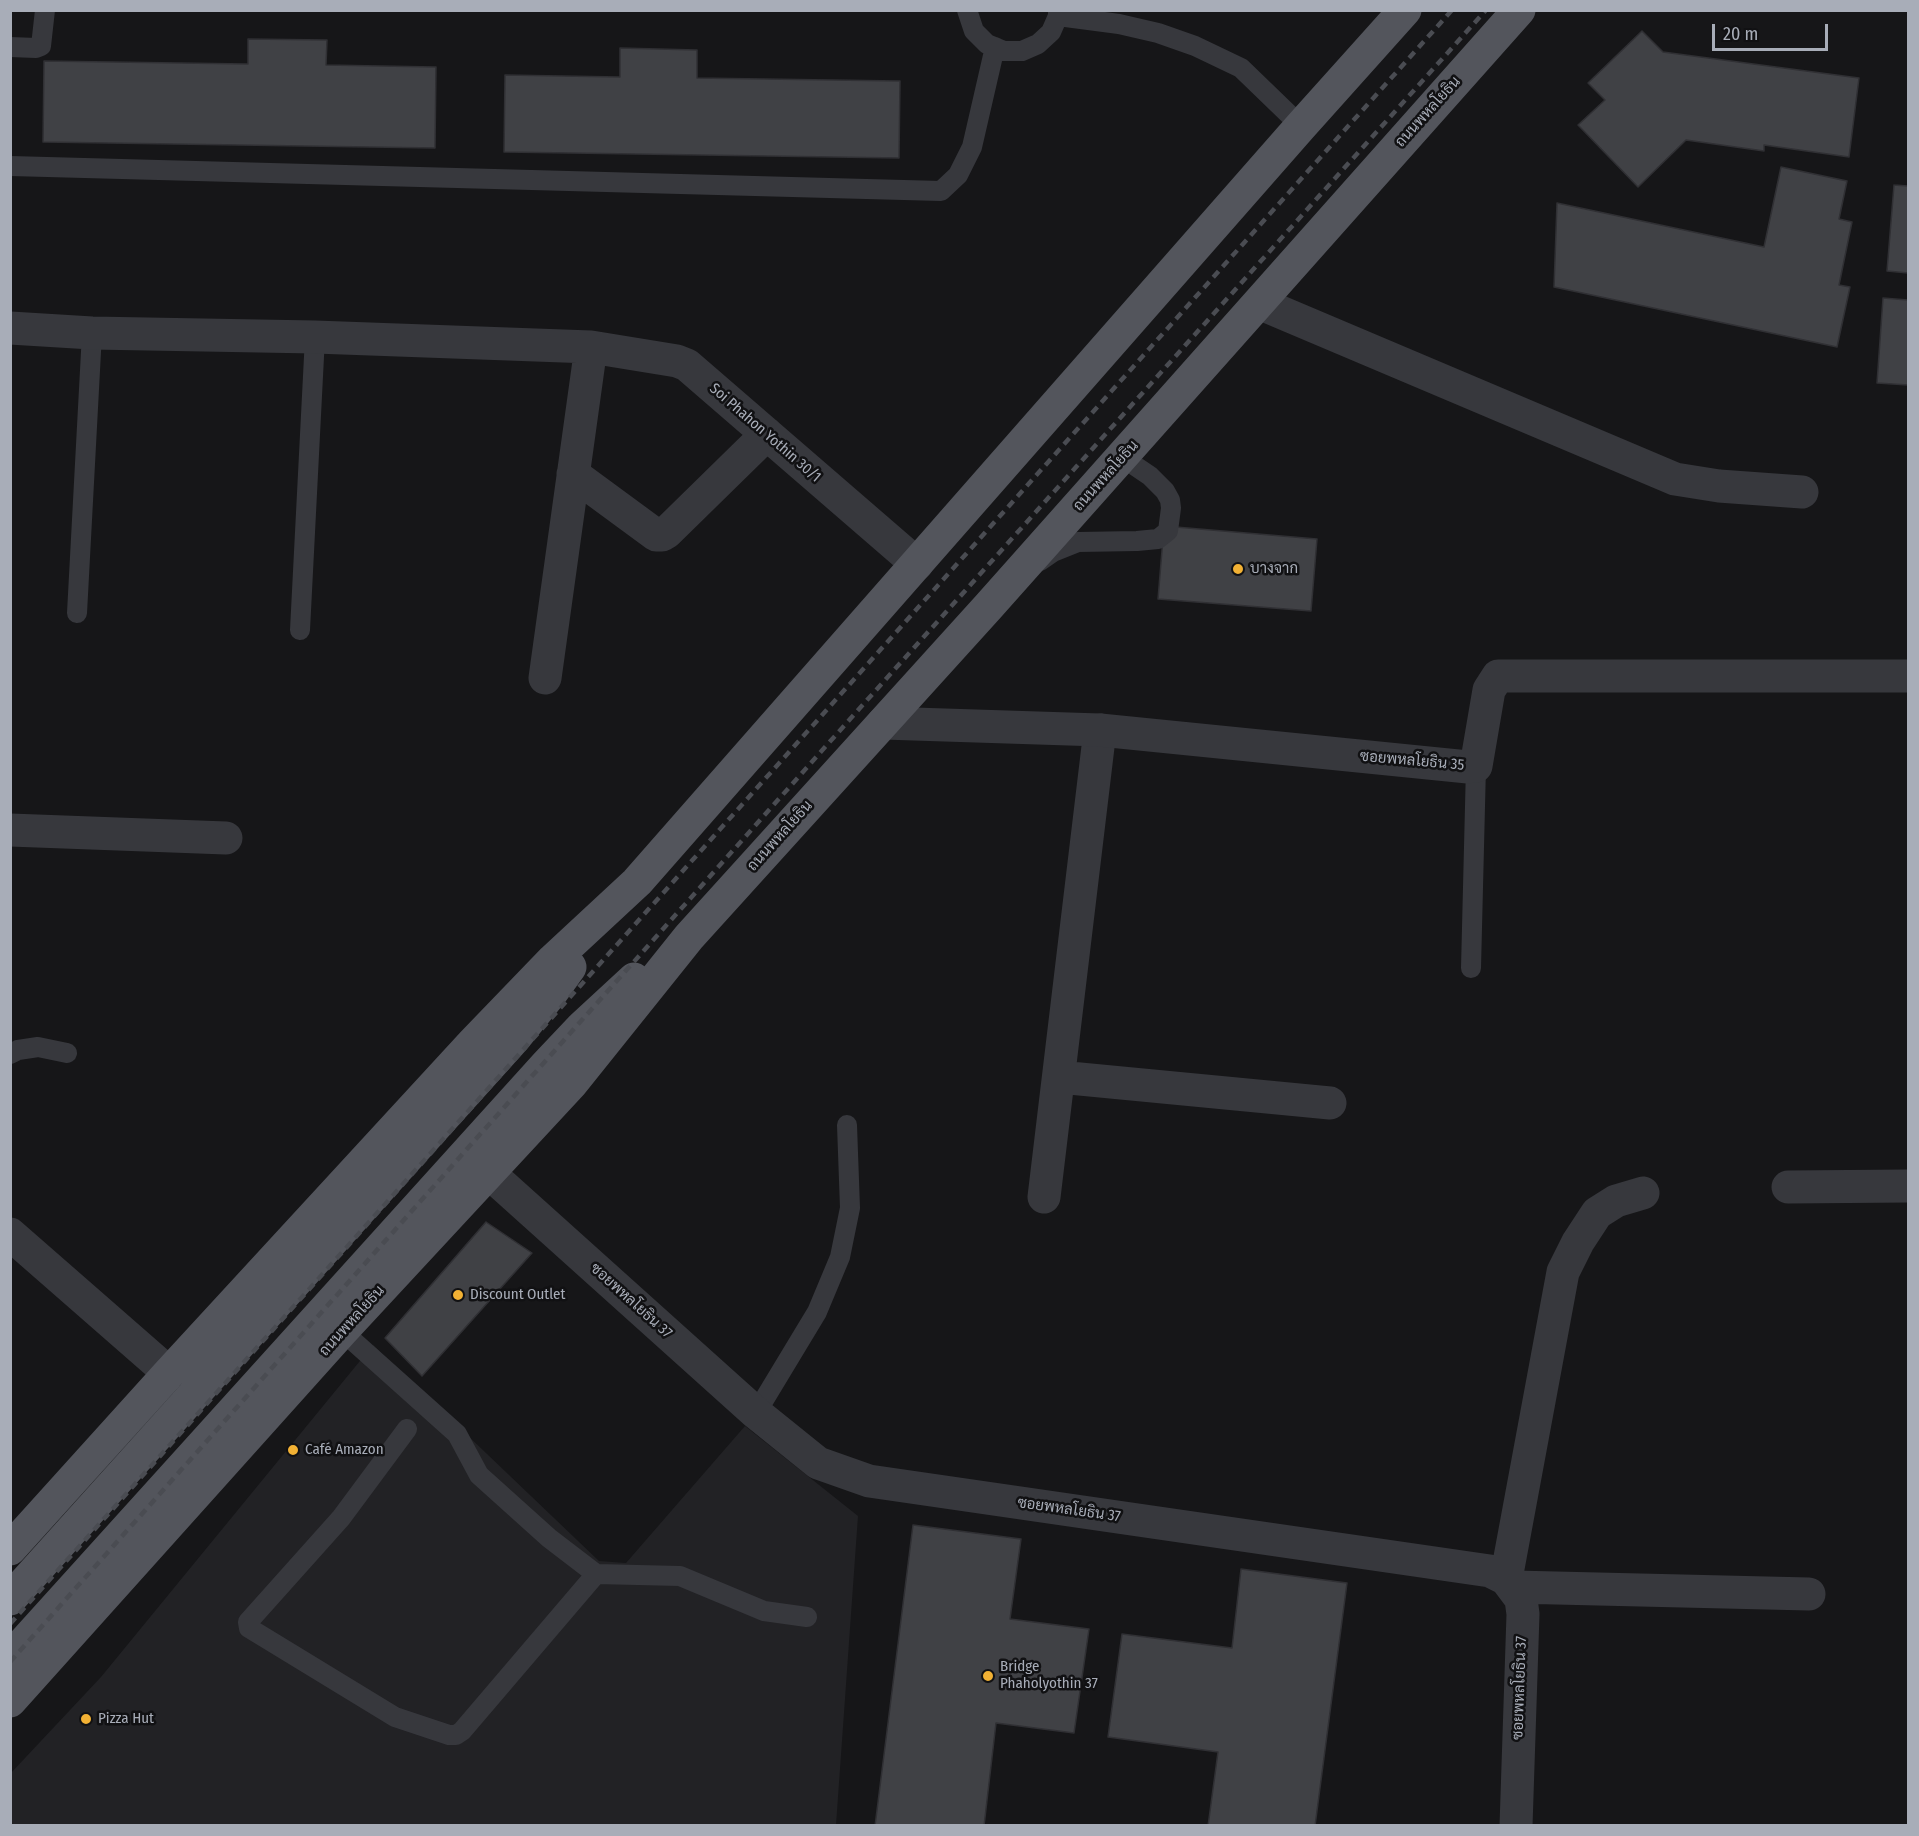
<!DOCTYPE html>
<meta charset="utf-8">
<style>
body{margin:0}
#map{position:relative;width:1919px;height:1836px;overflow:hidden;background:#161618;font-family:"Fira Sans Condensed",sans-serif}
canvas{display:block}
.frame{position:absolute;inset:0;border:12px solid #a8adb8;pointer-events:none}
.scale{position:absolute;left:1712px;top:24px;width:116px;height:27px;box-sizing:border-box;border:3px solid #a8adb8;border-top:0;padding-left:8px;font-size:18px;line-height:21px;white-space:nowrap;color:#a8adb8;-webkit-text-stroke:4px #111113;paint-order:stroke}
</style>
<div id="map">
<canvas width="1919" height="1836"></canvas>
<div class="frame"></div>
<div class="scale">20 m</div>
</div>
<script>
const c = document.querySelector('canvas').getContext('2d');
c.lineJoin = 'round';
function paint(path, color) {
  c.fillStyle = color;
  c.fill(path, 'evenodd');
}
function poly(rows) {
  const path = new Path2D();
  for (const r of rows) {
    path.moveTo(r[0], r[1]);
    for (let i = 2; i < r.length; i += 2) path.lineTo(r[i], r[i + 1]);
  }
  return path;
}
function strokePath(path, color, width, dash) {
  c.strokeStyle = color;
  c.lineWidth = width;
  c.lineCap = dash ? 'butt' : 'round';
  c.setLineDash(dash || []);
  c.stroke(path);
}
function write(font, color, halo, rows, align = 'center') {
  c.font = font + ' "Fira Sans Condensed",Sarabun,sans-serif';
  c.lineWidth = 5;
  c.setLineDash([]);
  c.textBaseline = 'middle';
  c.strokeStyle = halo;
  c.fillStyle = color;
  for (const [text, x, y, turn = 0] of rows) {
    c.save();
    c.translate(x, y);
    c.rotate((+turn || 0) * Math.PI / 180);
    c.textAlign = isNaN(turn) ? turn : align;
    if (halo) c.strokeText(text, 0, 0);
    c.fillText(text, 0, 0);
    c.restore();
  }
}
paint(poly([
 [373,1345,599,1561,626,1563,745,1426,858,1516,836,1825,11,1825,10,1774,101,1677]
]), '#222225');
const building = poly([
 [1642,31,1663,52,1859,78,1849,157,1764,145,1764,151,1686,140,1638,187,1578,125,1605,100,1588,83,1642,31],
 [248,39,327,40,326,65,436,67,435,148,43,142,44,61,248,64,248,39],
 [620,48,697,50,697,78,900,81,899,158,504,152,505,75,620,77,620,48],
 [1781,167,1847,181,1839,219,1852,222,1839,285,1850,287,1837,347,1554,287,1557,203,1764,247,1781,167],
 [1894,185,1908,186,1908,273,1887,271,1894,185],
 [1883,298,1908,300,1908,385,1877,383,1883,298],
 [1164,526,1317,539,1311,611,1158,599,1164,526],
 [486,1222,532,1253,422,1376,385,1338,486,1222],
 [913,1525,1021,1539,1010,1619,1089,1629,1074,1733,996,1723,984,1826,875,1826,913,1525],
 [1241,1569,1347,1583,1315,1826,1208,1826,1218,1752,1108,1737,1122,1634,1232,1648,1241,1569]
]);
paint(building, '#404145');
strokePath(building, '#303034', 1.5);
strokePath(poly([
 [967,10,974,31,987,44,1004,51,1022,51,1038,44,1051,32,1058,16,1058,10],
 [1058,16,1119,24,1158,33,1195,46,1241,68,1301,126],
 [10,47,36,48,41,46,45,10],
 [10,166,941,191,958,175,972,147,995,47],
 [1040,561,1053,552,1078,542,1137,541,1158,539,1168,531,1171,508,1170,500,1165,491,1150,476,1122,457],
 [77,613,92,333],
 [300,630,315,337],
 [1471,968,1476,766],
 [10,1054,18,1050,38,1047,67,1053],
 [342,1331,457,1434,479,1475,549,1538,596,1574,680,1576,764,1611,807,1617],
 [756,1413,817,1312,840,1257,850,1208,847,1125],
 [407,1429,341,1518,248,1622,249,1628,395,1717,449,1735,456,1735,462,1731,596,1574]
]), '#37383d', 20);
strokePath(poly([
 [1259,303,1675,479,1719,486,1802,492],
 [10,328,92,333,315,337,591,347,677,361,687,365,917,564],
 [573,474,656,535,662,535,667,532,767,434],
 [545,678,591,347],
 [10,830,226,838],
 [1059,1077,1330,1103],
 [489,1173,756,1413,818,1463,869,1481,1490,1571,1506,1579,1521,1599,1523,1614,1516,1826],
 [1788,1187,1908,1186],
 [1044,1197,1100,730],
 [10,1234,169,1373],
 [1506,1579,1563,1272,1578,1242,1597,1213,1616,1201,1643,1193],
 [1514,1587,1809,1594]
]), '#37383d', 33);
strokePath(poly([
 [883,723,1100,730,1468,767,1476,766,1489,690,1498,676,1908,676]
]), '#37383d', 33);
strokePath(poly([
 [10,1549,169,1373,473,1043,553,960,637,882,1301,126,1405,10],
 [10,1599,513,1040,552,992,570,967],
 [10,1658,547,1064,582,1027,634,979],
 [10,1701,342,1331,572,1083,689,937,988,607,1519,10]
]), '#53555c', 33);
strokePath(poly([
 [10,1624,1452,10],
 [10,1662,851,718,1486,10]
]), '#4a4c52', 4.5, [8, 6]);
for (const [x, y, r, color] of [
 [1238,569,6,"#f2b134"],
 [458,1295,6,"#f2b134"],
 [293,1450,6,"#f2b134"],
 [988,1676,6,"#f2b134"],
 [86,1719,6,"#f2b134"]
]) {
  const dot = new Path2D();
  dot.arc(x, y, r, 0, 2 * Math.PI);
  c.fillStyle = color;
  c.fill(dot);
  strokePath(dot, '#111113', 2);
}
write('15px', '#a8adb8', '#111113', [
 ["ถนนพหลโยธิน",1428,112,-48],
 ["Soi Phahon Yothin 30/1",765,433,41],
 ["ถนนพหลโยธิน",1106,476,-48],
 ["ซอยพหลโยธิน 35",1412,761,5],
 ["ถนนพหลโยธิน",780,836,-48],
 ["ซอยพหลโยธิน 37",631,1301,42],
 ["ถนนพหลโยธิน",352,1321,-48],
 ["ซอยพหลโยธิน 37",1069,1510,8],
 ["ซอยพหลโยธิน 37",1520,1688,-88]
]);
write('15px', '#a8adb8', '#111113', [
 ["บางจาก",1250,569],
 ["Discount Outlet",470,1295],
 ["Café Amazon",305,1450],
 ["Bridge",1000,1667],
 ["Phaholyothin 37",1000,1684],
 ["Pizza Hut",98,1719]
], 'left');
</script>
